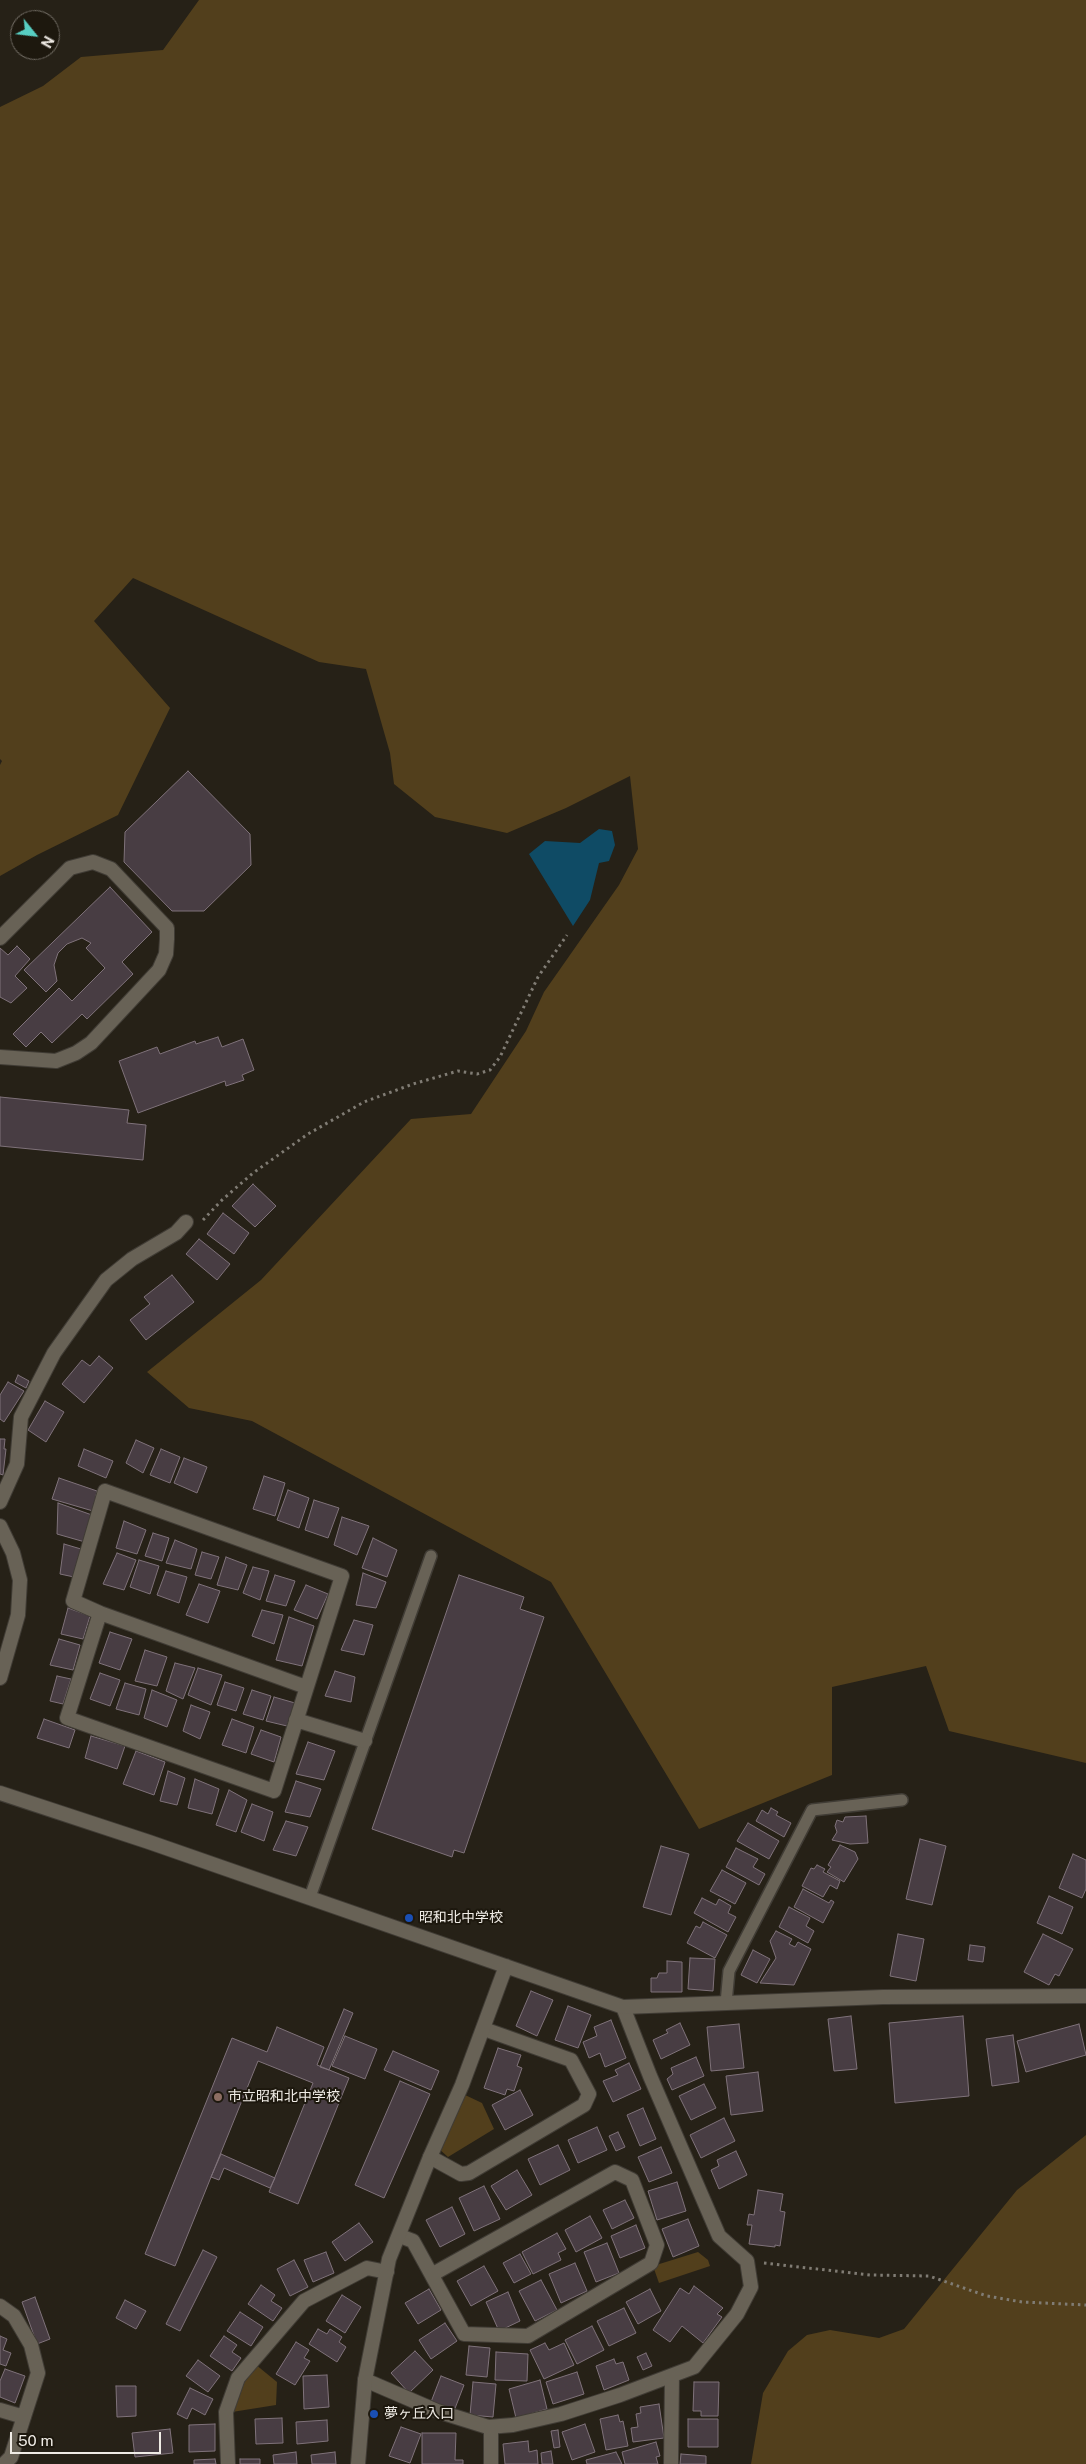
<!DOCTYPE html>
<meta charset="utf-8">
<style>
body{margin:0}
#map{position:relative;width:1086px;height:2464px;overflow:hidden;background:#262117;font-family:"Public Sans",sans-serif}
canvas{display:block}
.north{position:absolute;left:10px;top:10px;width:50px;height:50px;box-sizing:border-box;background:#1d180e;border:1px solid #716c64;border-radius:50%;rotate:119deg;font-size:14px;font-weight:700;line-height:20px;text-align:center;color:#efebe5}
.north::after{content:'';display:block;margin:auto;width:18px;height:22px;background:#57cec2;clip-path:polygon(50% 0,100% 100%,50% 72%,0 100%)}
.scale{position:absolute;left:10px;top:2432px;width:151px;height:22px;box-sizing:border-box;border:2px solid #efebe5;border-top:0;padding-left:6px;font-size:15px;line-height:18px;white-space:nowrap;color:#efebe5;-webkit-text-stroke:4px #1d180e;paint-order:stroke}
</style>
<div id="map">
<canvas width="1086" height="2464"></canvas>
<div class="north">N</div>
<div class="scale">50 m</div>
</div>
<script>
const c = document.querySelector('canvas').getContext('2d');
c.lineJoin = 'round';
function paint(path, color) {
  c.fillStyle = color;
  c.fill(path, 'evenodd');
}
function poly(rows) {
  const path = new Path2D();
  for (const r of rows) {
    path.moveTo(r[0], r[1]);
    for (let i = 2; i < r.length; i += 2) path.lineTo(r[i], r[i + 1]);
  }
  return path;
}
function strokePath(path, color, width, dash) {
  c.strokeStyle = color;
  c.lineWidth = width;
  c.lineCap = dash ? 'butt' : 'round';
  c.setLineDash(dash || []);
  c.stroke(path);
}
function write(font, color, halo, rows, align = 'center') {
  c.font = font + ' "Public Sans","Noto Sans JP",sans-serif';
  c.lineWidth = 4;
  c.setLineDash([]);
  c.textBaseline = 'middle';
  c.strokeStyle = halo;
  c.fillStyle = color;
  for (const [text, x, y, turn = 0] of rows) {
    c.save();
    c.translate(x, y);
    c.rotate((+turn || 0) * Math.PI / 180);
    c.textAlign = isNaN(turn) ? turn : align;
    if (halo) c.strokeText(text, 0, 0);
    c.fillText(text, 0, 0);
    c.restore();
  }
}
paint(poly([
 [199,0,1086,0,1086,1763,949,1731,926,1666,832,1687,832,1775,699,1829,551,1582,252,1421,189,1408,147,1372,261,1280,411,1119,471,1114,526,1031,544,992,619,885,638,849,630,776,566,808,507,833,435,817,394,784,390,753,366,669,319,662,133,578,94,621,170,708,118,815,37,855,0,876,0,765,2,761,0,759,0,107,43,86,81,57,163,50],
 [463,2094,482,2103,494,2129,448,2157,438,2148],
 [1086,2135,1086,2464,751,2464,763,2393,788,2351,807,2335,830,2330,879,2338,904,2329,1017,2190],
 [698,2252,708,2260,710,2266,659,2283,653,2266],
 [255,2364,277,2382,276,2405,232,2412,242,2381]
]), '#523f1c');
paint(poly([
 [599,829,612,831,615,845,609,861,599,863,590,900,573,926,529,854,545,841,580,843]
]), '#0f4b65');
const building = poly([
 [188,771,250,834,251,865,204,911,172,911,124,862,125,832,188,771],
 [110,887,152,932,122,962,133,974,87,1019,82,1014,52,1043,41,1032,26,1047,13,1034,59,988,72,1001,105,968,86,948,91,943,82,938,67,944,58,953,54,965,57,981,46,992,24,970,110,887],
 [17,946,30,959,15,976,27,988,11,1003,0,997,0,948,8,955,17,946],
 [218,1037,222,1047,243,1039,254,1070,242,1075,244,1080,226,1086,225,1081,138,1113,119,1061,157,1047,160,1054,195,1041,196,1044,218,1037],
 [0,1097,129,1110,127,1123,146,1125,143,1160,0,1146,0,1097],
 [253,1184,276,1206,255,1227,232,1206,253,1184],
 [223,1213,249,1233,234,1254,207,1234,223,1213],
 [199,1239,230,1264,217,1280,186,1254,199,1239],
 [172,1275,194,1302,146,1340,130,1320,150,1304,144,1297,172,1275],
 [99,1356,113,1368,84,1403,62,1384,82,1360,90,1366,99,1356],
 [18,1375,29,1381,26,1388,15,1382,18,1375],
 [8,1382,24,1391,4,1422,0,1419,0,1395,8,1382],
 [45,1401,64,1412,46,1442,28,1430,45,1401],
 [0,1439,5,1439,4,1449,6,1449,3,1475,0,1474,0,1439],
 [136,1440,154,1448,143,1473,126,1463,136,1440],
 [84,1449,113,1461,106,1478,78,1466,84,1449],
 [161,1449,180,1457,170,1483,150,1475,161,1449],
 [184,1458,207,1467,197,1493,174,1483,184,1458],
 [264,1476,285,1483,275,1516,253,1509,264,1476],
 [59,1478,97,1491,93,1511,52,1499,59,1478],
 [288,1490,309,1498,299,1528,277,1520,288,1490],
 [314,1500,339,1508,328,1538,305,1530,314,1500],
 [58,1503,92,1515,85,1542,57,1534,58,1503],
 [342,1517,369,1526,357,1555,334,1545,342,1517],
 [124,1521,146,1530,137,1554,116,1548,124,1521],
 [153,1533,169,1538,162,1561,145,1556,153,1533],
 [373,1538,397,1550,387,1577,362,1568,373,1538],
 [175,1540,197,1549,191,1569,166,1563,175,1540],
 [64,1544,81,1549,74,1577,60,1574,64,1544],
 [202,1552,219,1557,211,1579,195,1575,202,1552],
 [117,1553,136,1560,124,1590,103,1584,117,1553],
 [226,1557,247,1565,238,1590,217,1585,226,1557],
 [139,1560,159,1566,150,1594,130,1587,139,1560],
 [253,1567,269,1571,260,1600,243,1593,253,1567],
 [166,1571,187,1577,179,1603,157,1595,166,1571],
 [363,1573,386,1582,376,1608,356,1605,363,1573],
 [275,1575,295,1581,286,1606,266,1601,275,1575],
 [459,1575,524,1597,520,1609,544,1617,464,1853,454,1850,452,1857,372,1829,459,1575],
 [199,1584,220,1591,208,1623,186,1615,199,1584],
 [306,1585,328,1594,317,1619,294,1610,306,1585],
 [68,1608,90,1616,83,1639,61,1634,68,1608],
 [262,1610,283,1615,274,1644,252,1636,262,1610],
 [289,1617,314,1626,302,1666,276,1660,289,1617],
 [354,1620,373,1625,364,1655,341,1650,354,1620],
 [110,1632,132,1639,120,1670,99,1663,110,1632],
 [59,1639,80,1645,73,1670,50,1665,59,1639],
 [145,1650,167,1657,157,1686,135,1681,145,1650],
 [175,1663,195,1668,183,1699,166,1691,175,1663],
 [198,1668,222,1675,211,1705,188,1695,198,1668],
 [335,1671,355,1677,351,1702,325,1696,335,1671],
 [100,1673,120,1680,110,1706,90,1699,100,1673],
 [57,1676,71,1679,63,1704,50,1701,57,1676],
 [225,1682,244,1688,236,1711,217,1705,225,1682],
 [125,1683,146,1689,139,1715,116,1709,125,1683],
 [152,1690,177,1700,167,1727,144,1718,152,1690],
 [252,1690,271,1696,263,1720,243,1714,252,1690],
 [274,1697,295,1703,287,1726,266,1721,274,1697],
 [191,1705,210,1712,200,1739,183,1731,191,1705],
 [44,1719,75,1730,69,1748,37,1738,44,1719],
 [232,1719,254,1727,246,1753,222,1745,232,1719],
 [261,1730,281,1737,274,1762,251,1754,261,1730],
 [91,1736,125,1746,117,1769,85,1758,91,1736],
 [308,1742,335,1751,324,1780,296,1774,308,1742],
 [136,1751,165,1762,154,1795,123,1784,136,1751],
 [168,1771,185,1778,177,1805,160,1801,168,1771],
 [195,1779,219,1789,212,1814,188,1808,195,1779],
 [296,1781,321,1789,310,1817,285,1812,296,1781],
 [229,1790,247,1800,236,1832,216,1825,229,1790],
 [252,1804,273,1812,264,1841,241,1832,252,1804],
 [771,1808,778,1812,776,1815,791,1823,784,1837,756,1821,762,1810,768,1814,771,1808],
 [866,1816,868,1843,850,1844,832,1840,837,1832,835,1826,837,1820,843,1822,845,1817,866,1816],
 [286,1821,308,1827,296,1856,273,1850,286,1821],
 [748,1823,779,1841,769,1859,737,1841,748,1823],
 [920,1839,946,1846,932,1905,906,1899,920,1839],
 [840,1845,855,1852,858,1859,844,1882,827,1872,831,1867,828,1865,840,1845],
 [661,1846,689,1854,671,1915,643,1907,661,1846],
 [736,1848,758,1859,753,1867,765,1874,759,1885,726,1867,736,1848],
 [1073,1854,1086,1860,1086,1889,1082,1898,1059,1888,1073,1854],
 [817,1865,825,1869,823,1872,840,1881,837,1889,830,1885,823,1897,802,1886,811,1868,814,1869,817,1865],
 [722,1870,746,1883,735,1904,710,1891,722,1870],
 [803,1889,829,1903,831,1900,834,1902,823,1923,794,1907,803,1889],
 [1049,1896,1073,1907,1062,1934,1037,1923,1049,1896],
 [702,1898,716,1905,719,1899,731,1906,728,1913,736,1917,728,1932,694,1913,702,1898],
 [789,1907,810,1918,806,1926,814,1931,808,1943,779,1927,789,1907],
 [703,1922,727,1935,715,1958,687,1943,696,1926,700,1928,703,1922],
 [776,1931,792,1939,789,1944,795,1947,798,1942,811,1949,794,1985,760,1983,776,1958,770,1941,776,1931],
 [898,1934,924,1939,916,1981,890,1976,898,1934],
 [1043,1934,1073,1949,1059,1976,1055,1974,1049,1985,1024,1972,1043,1934],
 [970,1945,985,1947,983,1962,968,1960,970,1945],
 [753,1950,770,1959,757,1983,741,1975,753,1950],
 [690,1958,715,1959,713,1991,688,1989,690,1958],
 [667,1961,682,1962,682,1992,651,1992,651,1978,657,1978,659,1973,667,1973,667,1961],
 [531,1991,553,2000,537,2036,516,2026,531,1991],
 [568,2006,591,2015,578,2048,555,2040,568,2006],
 [344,2009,353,2013,329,2070,320,2067,344,2009],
 [851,2016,857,2069,834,2071,828,2019,851,2016],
 [963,2016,969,2096,895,2103,889,2023,963,2016],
 [611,2020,626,2058,605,2067,600,2053,589,2058,583,2042,597,2036,594,2027,611,2020],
 [680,2023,690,2045,661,2059,653,2040,668,2033,666,2030,680,2023],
 [739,2024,744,2068,711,2071,707,2027,739,2024],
 [1079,2024,1086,2055,1026,2072,1017,2041,1079,2024],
 [277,2027,324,2047,317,2065,349,2078,298,2204,269,2192,313,2083,258,2061,175,2266,145,2254,232,2038,267,2052,277,2027],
 [1013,2035,1019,2082,992,2086,986,2039,1013,2035],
 [345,2036,377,2049,365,2079,332,2066,345,2036],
 [498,2048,521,2055,517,2066,522,2068,514,2091,507,2089,505,2095,484,2088,498,2048],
 [393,2051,439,2071,431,2090,384,2070,393,2051],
 [696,2057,704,2076,672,2090,667,2079,673,2074,671,2068,696,2057],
 [629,2063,641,2089,613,2102,603,2081,618,2075,615,2070,629,2063],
 [758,2072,763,2111,731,2115,726,2076,758,2072],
 [400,2081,430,2094,384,2198,355,2185,400,2081],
 [704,2084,716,2108,691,2120,679,2096,704,2084],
 [520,2090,533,2115,505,2130,492,2105,520,2090],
 [643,2108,656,2139,640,2146,627,2115,643,2108],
 [724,2118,735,2141,701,2158,690,2135,724,2118],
 [597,2127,607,2150,578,2163,568,2140,597,2127],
 [618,2132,625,2147,616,2151,609,2136,618,2132],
 [558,2145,570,2170,540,2185,528,2159,558,2145],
 [661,2147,672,2173,649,2182,638,2157,661,2147],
 [736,2151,747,2175,719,2189,711,2170,719,2166,717,2160,736,2151],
 [221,2154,275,2178,270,2188,224,2168,219,2180,211,2177,221,2154],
 [517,2170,532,2195,506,2210,491,2186,517,2170],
 [677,2182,686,2211,657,2220,648,2191,677,2182],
 [484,2186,500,2219,474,2231,459,2198,484,2186],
 [758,2190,783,2194,780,2211,785,2212,780,2246,775,2245,775,2247,749,2244,752,2225,747,2225,749,2214,754,2215,758,2190],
 [625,2200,634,2218,612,2229,603,2210,625,2200],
 [452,2207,465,2234,440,2247,426,2220,452,2207],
 [590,2216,602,2238,576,2252,565,2230,590,2216],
 [688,2219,699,2246,673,2257,662,2229,688,2219],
 [359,2223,373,2242,345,2261,332,2242,359,2223],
 [636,2225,645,2248,620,2258,611,2236,636,2225],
 [557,2233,566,2249,558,2253,561,2260,533,2274,522,2252,557,2233],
 [607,2243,619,2273,596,2282,584,2252,607,2243],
 [203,2250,217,2257,180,2331,166,2324,203,2250],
 [326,2252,334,2273,313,2282,304,2260,326,2252],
 [520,2254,531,2274,514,2283,503,2263,520,2254],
 [294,2260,308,2287,290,2296,277,2269,294,2260],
 [575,2263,587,2291,561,2303,549,2274,575,2263],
 [484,2266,498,2291,471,2306,457,2281,484,2266],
 [541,2280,557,2310,535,2321,519,2291,541,2280],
 [261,2285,275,2295,271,2301,282,2308,273,2321,248,2304,261,2285],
 [694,2286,723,2308,717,2314,722,2317,703,2343,682,2326,670,2342,653,2330,680,2288,689,2294,694,2286],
 [429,2289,441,2310,418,2324,405,2303,429,2289],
 [650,2289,661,2311,638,2324,626,2302,650,2289],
 [508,2292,520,2321,499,2331,486,2302,508,2292],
 [342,2295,361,2307,345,2333,326,2321,342,2295],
 [35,2297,50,2339,37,2344,22,2302,35,2297],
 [125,2300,146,2311,136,2329,116,2318,125,2300],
 [624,2308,636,2333,609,2346,597,2321,624,2308],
 [240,2312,263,2327,251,2346,227,2331,240,2312],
 [445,2323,457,2341,431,2359,419,2340,445,2323],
 [592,2326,604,2350,577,2364,565,2340,592,2326],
 [318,2329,327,2334,330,2329,342,2337,339,2342,346,2347,337,2362,309,2344,318,2329],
 [0,2336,7,2339,3,2350,11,2353,6,2366,0,2364,0,2336],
 [224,2336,237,2345,232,2352,241,2358,232,2371,210,2356,224,2336],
 [296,2342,309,2350,304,2358,310,2361,295,2385,276,2374,296,2342],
 [545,2343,549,2350,564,2343,574,2365,544,2379,530,2350,545,2343],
 [469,2346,490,2348,487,2377,466,2375,469,2346],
 [415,2351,433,2370,409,2393,391,2373,415,2351],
 [496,2352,528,2354,527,2381,495,2380,496,2352],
 [646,2353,652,2366,643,2370,637,2357,646,2353],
 [614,2359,616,2364,623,2362,629,2380,604,2390,596,2366,614,2359],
 [198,2360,220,2376,208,2392,186,2376,198,2360],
 [5,2369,25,2376,15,2403,0,2397,0,2381,5,2369],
 [577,2372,584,2394,553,2404,546,2382,577,2372],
 [327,2375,329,2407,304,2409,303,2376,327,2375],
 [441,2376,464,2385,454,2411,431,2402,441,2376],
 [540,2380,547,2409,516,2418,509,2389,540,2380],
 [473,2382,496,2384,493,2417,470,2415,473,2382],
 [694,2382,719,2382,718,2416,701,2416,701,2411,693,2411,694,2382],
 [116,2386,136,2386,136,2416,117,2417,116,2386],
 [190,2388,213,2399,205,2415,192,2408,187,2419,177,2414,190,2388],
 [659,2404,664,2438,633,2442,631,2428,638,2427,636,2414,641,2413,640,2407,659,2404],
 [618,2415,620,2422,623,2421,628,2446,606,2450,600,2419,618,2415],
 [282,2418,283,2443,256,2444,255,2419,282,2418],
 [688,2419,718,2419,718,2447,688,2447,688,2419],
 [327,2420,328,2441,297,2444,296,2422,327,2420],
 [215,2424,215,2451,189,2452,189,2425,215,2424],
 [585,2424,595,2452,572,2460,562,2432,585,2424],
 [401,2427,421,2434,410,2463,389,2456,401,2427],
 [170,2429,173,2453,135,2457,132,2433,170,2429],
 [558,2430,560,2447,554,2448,551,2431,558,2430],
 [422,2433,456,2433,455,2460,463,2460,463,2464,422,2464,422,2433],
 [528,2441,529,2452,537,2450,538,2464,505,2464,503,2444,528,2441],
 [656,2442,660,2456,656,2457,658,2464,625,2464,622,2452,656,2442],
 [551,2451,553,2464,542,2464,541,2453,551,2451],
 [296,2452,297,2464,274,2464,273,2455,296,2452],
 [335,2452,336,2464,312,2464,311,2455,335,2452],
 [616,2452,622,2464,587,2464,586,2460,616,2452],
 [681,2454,706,2456,706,2464,680,2464,681,2454],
 [215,2459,216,2464,194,2464,194,2460,215,2459],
 [240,2459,260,2459,260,2464,240,2464,240,2459]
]);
paint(building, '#483d43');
strokePath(building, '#7f727a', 1);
const service = poly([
 [310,1897,431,1556],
 [726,2003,729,1971,812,1810,902,1800]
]);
const minor = poly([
 [0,938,70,868,93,862,111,869,167,928,167,939,166,954,159,970,91,1043,76,1053,56,1061,0,1057],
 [105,1491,342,1576,274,1791,67,1718,100,1613,73,1601,105,1491],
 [0,1502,17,1464,21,1417,54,1353,106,1280,132,1259,176,1233,186,1222],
 [100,1613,306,1687],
 [296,1720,365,1741],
 [430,2157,461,2174,469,2173,584,2105,589,2094,571,2060,484,2029],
 [400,2236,413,2241,464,2334,528,2336,651,2263,657,2245,632,2180,615,2172,433,2274],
 [0,2306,14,2316,31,2345,38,2373,11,2457,4,2464],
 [365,2380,437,2411,488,2427,513,2425,561,2414,620,2395,694,2367,737,2314,751,2287,747,2261,719,2236,650,2076,623,2007],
 [0,2410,24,2417],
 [491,2427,491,2464],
 [228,2464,226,2412,238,2378,304,2301,367,2268,387,2272],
 [671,2464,672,2376]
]);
const tertiary = poly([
 [0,1526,13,1553,20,1580,18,1615,0,1678],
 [0,1793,149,1842,623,2007,883,1997,1086,1996],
 [358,2464,365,2380,389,2259,430,2157,462,2085,506,1966]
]);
strokePath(service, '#403c35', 14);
strokePath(minor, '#403c35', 16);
strokePath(tertiary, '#403c35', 16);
strokePath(poly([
 [203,1220,222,1200,253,1173,308,1134,364,1102,413,1084,458,1071,477,1074,490,1070,500,1057,538,977,567,935],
 [764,2263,870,2275,929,2276,987,2296,1022,2302,1086,2305]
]), '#807c74', 3, [2.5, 4]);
strokePath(service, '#686256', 11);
strokePath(minor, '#686256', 14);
strokePath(tertiary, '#686256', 14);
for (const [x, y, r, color] of [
 [409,1918,5,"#1a4fb4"],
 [218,2097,5,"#8d6e63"],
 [374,2414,5,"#1a4fb4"]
]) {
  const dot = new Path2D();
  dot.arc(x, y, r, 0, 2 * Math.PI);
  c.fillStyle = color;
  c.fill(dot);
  strokePath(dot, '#1d180e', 2);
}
write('14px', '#efebe5', '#1d180e', [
 ["昭和北中学校",419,1918],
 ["市立昭和北中学校",228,2097],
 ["夢ヶ丘入口",384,2414]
], 'left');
</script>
